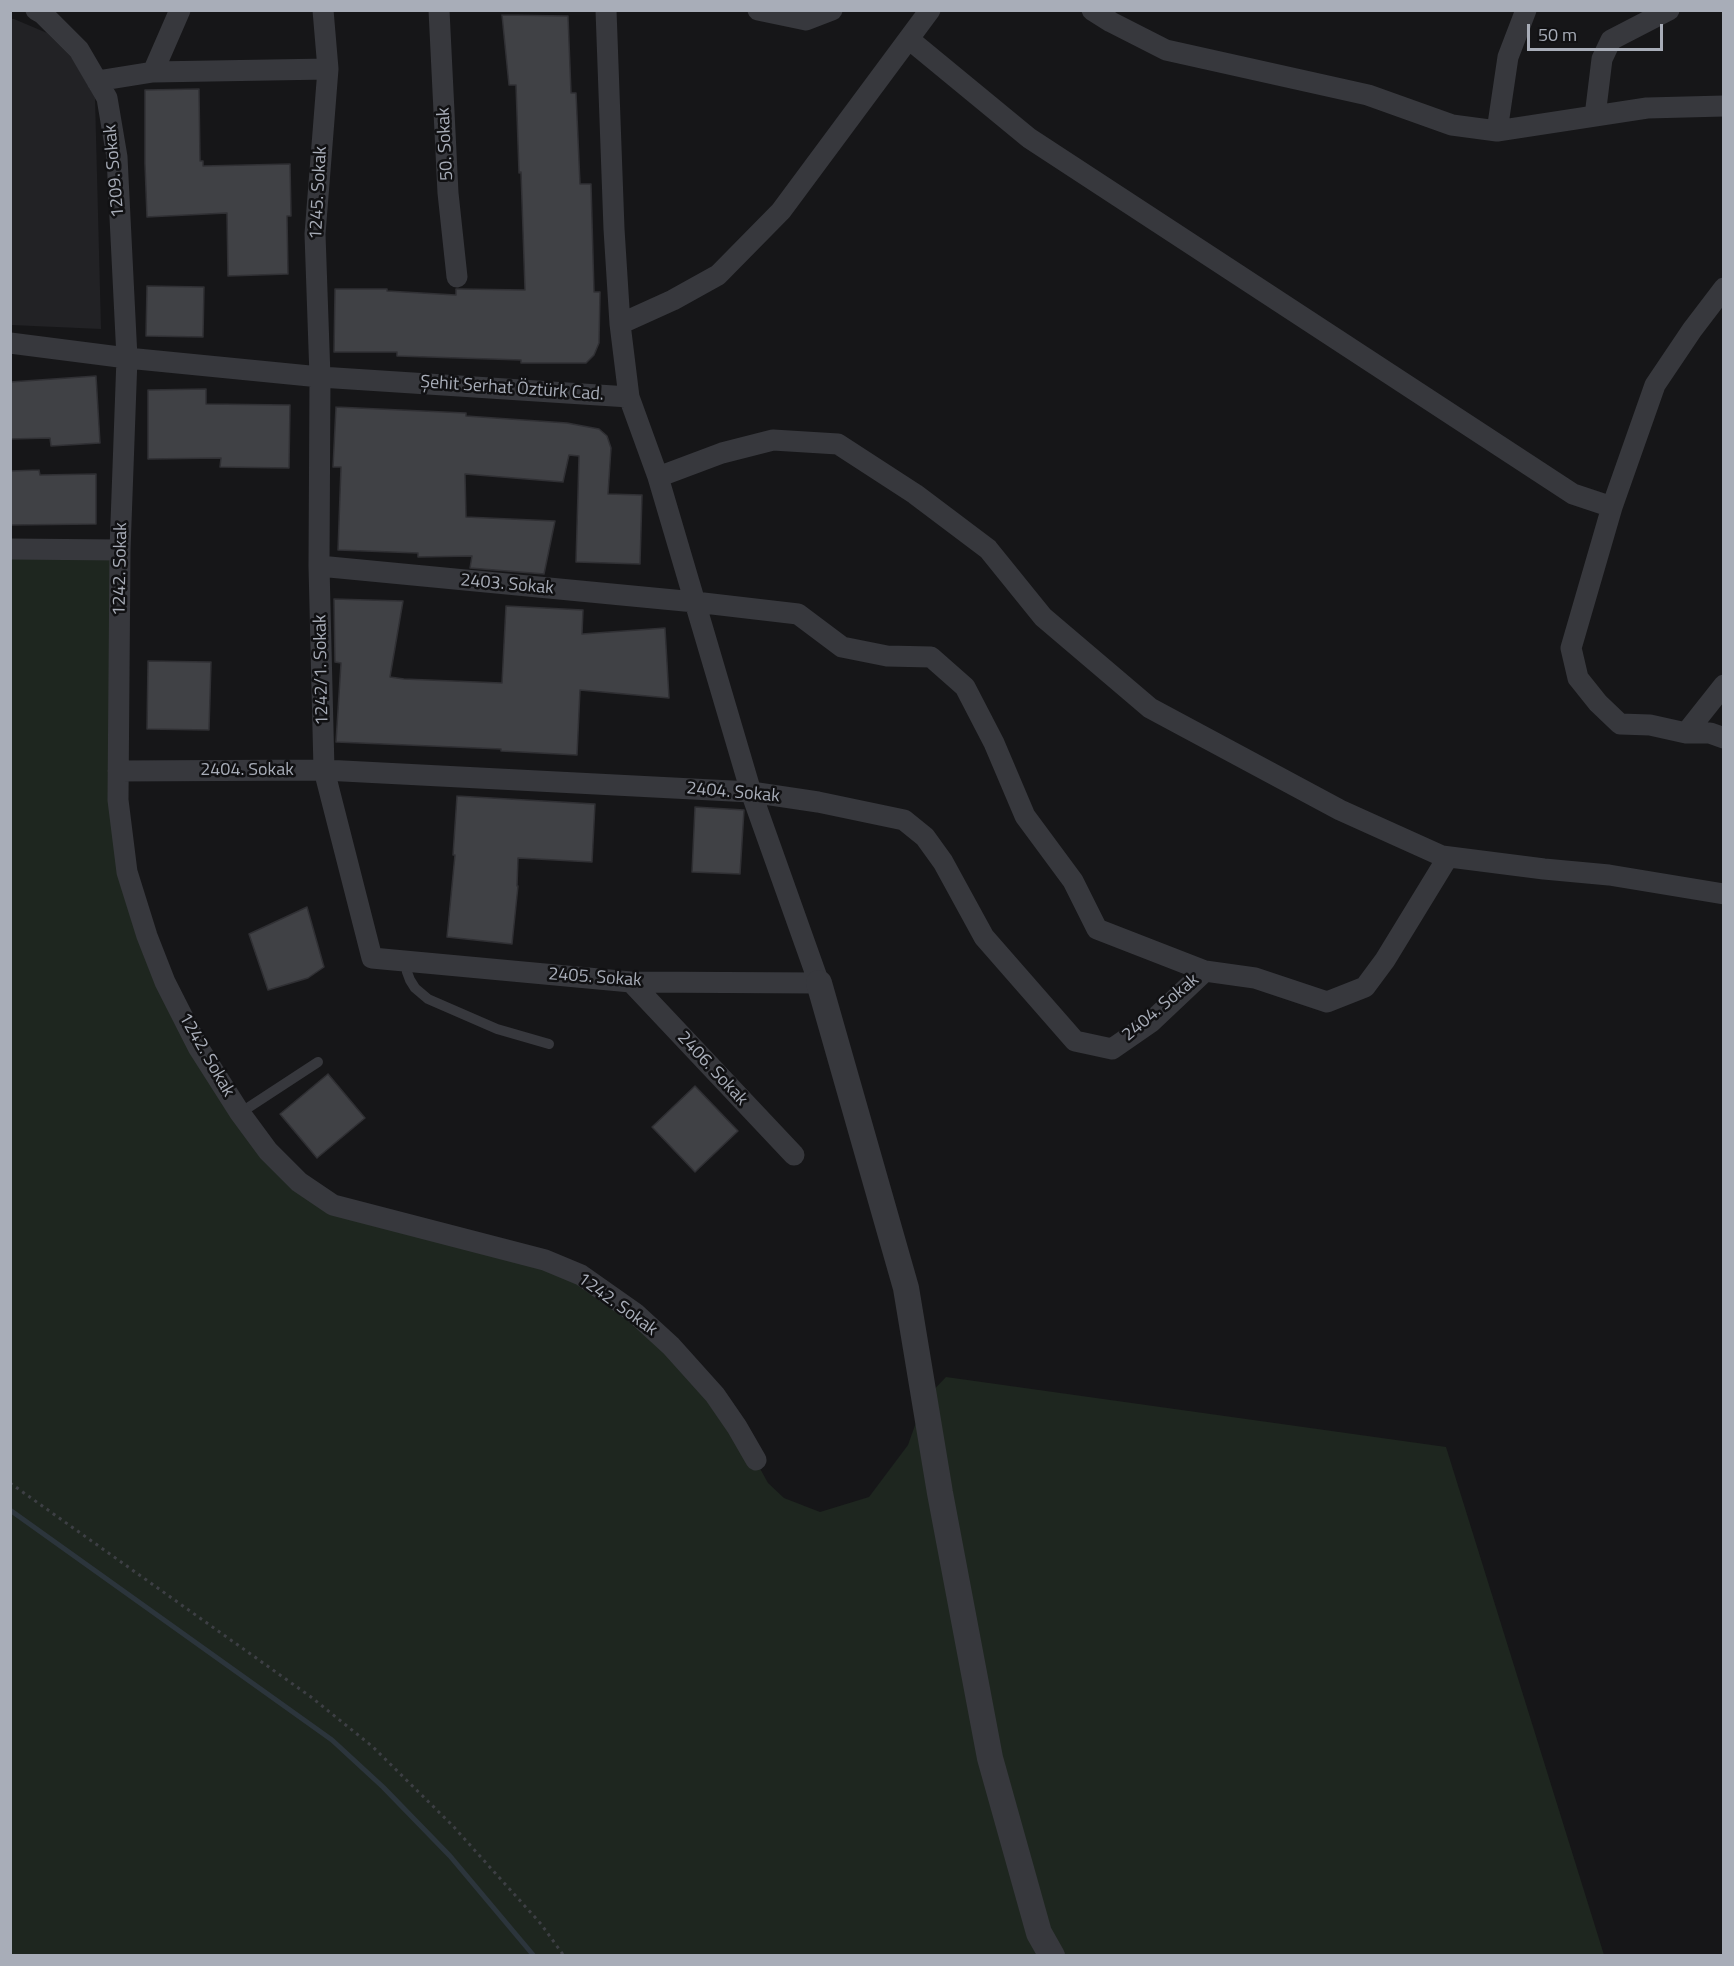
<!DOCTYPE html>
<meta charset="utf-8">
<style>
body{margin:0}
#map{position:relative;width:1734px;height:1966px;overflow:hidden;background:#161618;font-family:"Titillium Web",sans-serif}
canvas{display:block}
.frame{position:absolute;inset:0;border:12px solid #a8adb8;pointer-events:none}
.scale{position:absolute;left:1527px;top:24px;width:136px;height:27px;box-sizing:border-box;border:3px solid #a8adb8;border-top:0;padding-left:8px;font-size:18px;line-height:21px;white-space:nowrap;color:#a8adb8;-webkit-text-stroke:4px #111113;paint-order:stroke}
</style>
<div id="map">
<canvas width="1734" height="1966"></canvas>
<div class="frame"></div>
<div class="scale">50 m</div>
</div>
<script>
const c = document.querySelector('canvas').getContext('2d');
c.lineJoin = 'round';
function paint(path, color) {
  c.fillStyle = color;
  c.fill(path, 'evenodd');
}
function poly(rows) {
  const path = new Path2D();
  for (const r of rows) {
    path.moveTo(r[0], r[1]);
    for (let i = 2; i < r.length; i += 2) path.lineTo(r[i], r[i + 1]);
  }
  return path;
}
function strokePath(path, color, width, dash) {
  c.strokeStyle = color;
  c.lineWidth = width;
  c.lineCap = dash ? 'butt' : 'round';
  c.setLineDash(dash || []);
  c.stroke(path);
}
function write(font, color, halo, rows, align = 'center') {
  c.font = font + ' "Titillium Web",sans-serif';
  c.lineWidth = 5;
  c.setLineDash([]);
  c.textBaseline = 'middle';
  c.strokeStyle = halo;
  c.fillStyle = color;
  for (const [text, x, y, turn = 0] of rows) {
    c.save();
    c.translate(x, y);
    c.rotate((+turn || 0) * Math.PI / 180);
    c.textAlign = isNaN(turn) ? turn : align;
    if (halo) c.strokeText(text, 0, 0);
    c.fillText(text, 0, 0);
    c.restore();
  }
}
paint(poly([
 [10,19,14,19,47,33,74,60,95,98,101,329,11,325]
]), '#222225');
paint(poly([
 [11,549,120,550,118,771,147,936,240,1113,333,1205,545,1260,635,1313,737,1427,768,1483,784,1498,820,1512,869,1497,908,1445,924,1400,946,1377,1446,1447,1604,1955,11,1956]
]), '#1e261f');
strokePath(poly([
 [10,1510,332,1740,383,1787,450,1856,534,1956]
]), '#2c353c', 5);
const building = poly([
 [502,15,568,16,571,93,576,93,580,184,591,184,594,292,600,292,599,343,594,355,586,363,521,363,521,360,397,356,397,352,334,352,335,289,387,289,387,291,456,295,456,289,461,289,525,290,521,172,519,173,516,85,509,85,502,15],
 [199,89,200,161,203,161,203,166,290,164,291,216,287,216,288,274,228,276,227,213,147,217,145,164,145,90,199,89],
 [147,286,204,287,203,337,146,336,147,286],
 [96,376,100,443,51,446,50,438,10,439,10,382,96,376],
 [206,389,206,404,290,405,289,468,220,467,221,458,148,459,148,390,206,389],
 [336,407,466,413,466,416,567,423,599,429,607,436,611,448,608,494,642,495,640,564,576,562,579,456,569,455,563,482,465,474,466,517,555,521,544,574,470,568,472,556,418,557,418,553,338,550,341,467,333,467,336,407],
 [39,470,40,475,96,474,96,524,10,525,10,471,39,470],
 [334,599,403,601,390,677,404,679,502,683,506,606,583,610,582,634,665,628,669,698,580,690,577,755,501,751,501,749,336,742,341,663,335,662,334,599],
 [148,661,211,662,209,730,147,729,148,661],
 [457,796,595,804,592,862,518,858,517,886,518,886,512,944,447,937,455,855,453,855,457,796],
 [695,807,744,810,740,874,692,872,695,807],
 [307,907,324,967,308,978,268,990,249,934,307,907],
 [328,1074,365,1118,317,1158,280,1114,328,1074],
 [695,1086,738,1131,695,1172,652,1127,695,1086]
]);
paint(building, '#404145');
strokePath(building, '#303034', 1.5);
strokePath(poly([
 [10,1483,311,1697,373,1747,452,1825,541,1924,564,1956]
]), '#3d3f44', 3, [3, 4.5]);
strokePath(poly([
 [406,960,407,972,410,980,415,988,428,999,497,1029,549,1044],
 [240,1113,318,1062]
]), '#37383d', 10);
strokePath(poly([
 [36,10,43,14,79,50,107,98,117,157,127,358,120,550,118,800,127,872,147,936,165,982,198,1047,240,1113,268,1151,299,1182,333,1205,545,1260,581,1275,635,1313,671,1346,715,1395,737,1427,756,1460],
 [323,10,328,69,315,234,320,377,319,566,324,770,372,958,631,982,819,983,751,792,658,477,629,397,620,324,614,229,606,10],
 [439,10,448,193,457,277],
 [758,10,806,20,832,10],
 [1092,10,1111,22,1166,50,1368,95,1452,125,1497,131,1647,108,1724,106],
 [910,40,1029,138,1573,494,1612,507],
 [153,72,180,10],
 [97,81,153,72,328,69],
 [1595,116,1602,59,1611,40,1669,10],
 [1497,131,1508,57,1526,10],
 [1724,288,1692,330,1655,385,1612,507,1571,648,1578,678,1598,703,1620,724,1650,725,1686,733,1710,733,1724,738],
 [620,324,673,300,718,275,781,211,930,10],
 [10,343,127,358,320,377,629,397],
 [658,477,722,453,773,440,838,444,915,494,988,549,1043,617,1150,708,1340,810,1442,856,1544,869,1609,875,1724,894],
 [10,549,120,550],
 [319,566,695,602,798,614,842,647,887,656,931,657,965,687,994,743,1025,816,1073,881,1097,929,1205,971,1255,978,1327,1002,1365,987,1385,960,1448,857],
 [1686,733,1724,685],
 [118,771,324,770,751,792,818,802,904,820,925,837,943,862,984,937,1075,1041,1112,1049,1151,1022,1205,971],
 [631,982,794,1155]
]), '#37383d', 21);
strokePath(poly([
 [819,983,906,1288,940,1493,990,1758,1039,1933,1052,1956]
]), '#37383d', 26);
write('18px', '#a8adb8', '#111113', [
 ["50. Sokak",446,144,-93],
 ["1209. Sokak",115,171,-95],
 ["1245. Sokak",319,193,-87],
 ["Şehit Serhat Öztürk Cad.",512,389,4],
 ["1242. Sokak",121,569,-89],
 ["2403. Sokak",507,585,5],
 ["1242/1. Sokak",322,670,-91],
 ["2404. Sokak",247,771],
 ["2404. Sokak",733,793,5],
 ["2405. Sokak",595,978,4],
 ["2404. Sokak",1161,1008,-40],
 ["1242. Sokak",206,1055,60],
 ["2406. Sokak",712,1069,47],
 ["1242. Sokak",617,1305,36]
]);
</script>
